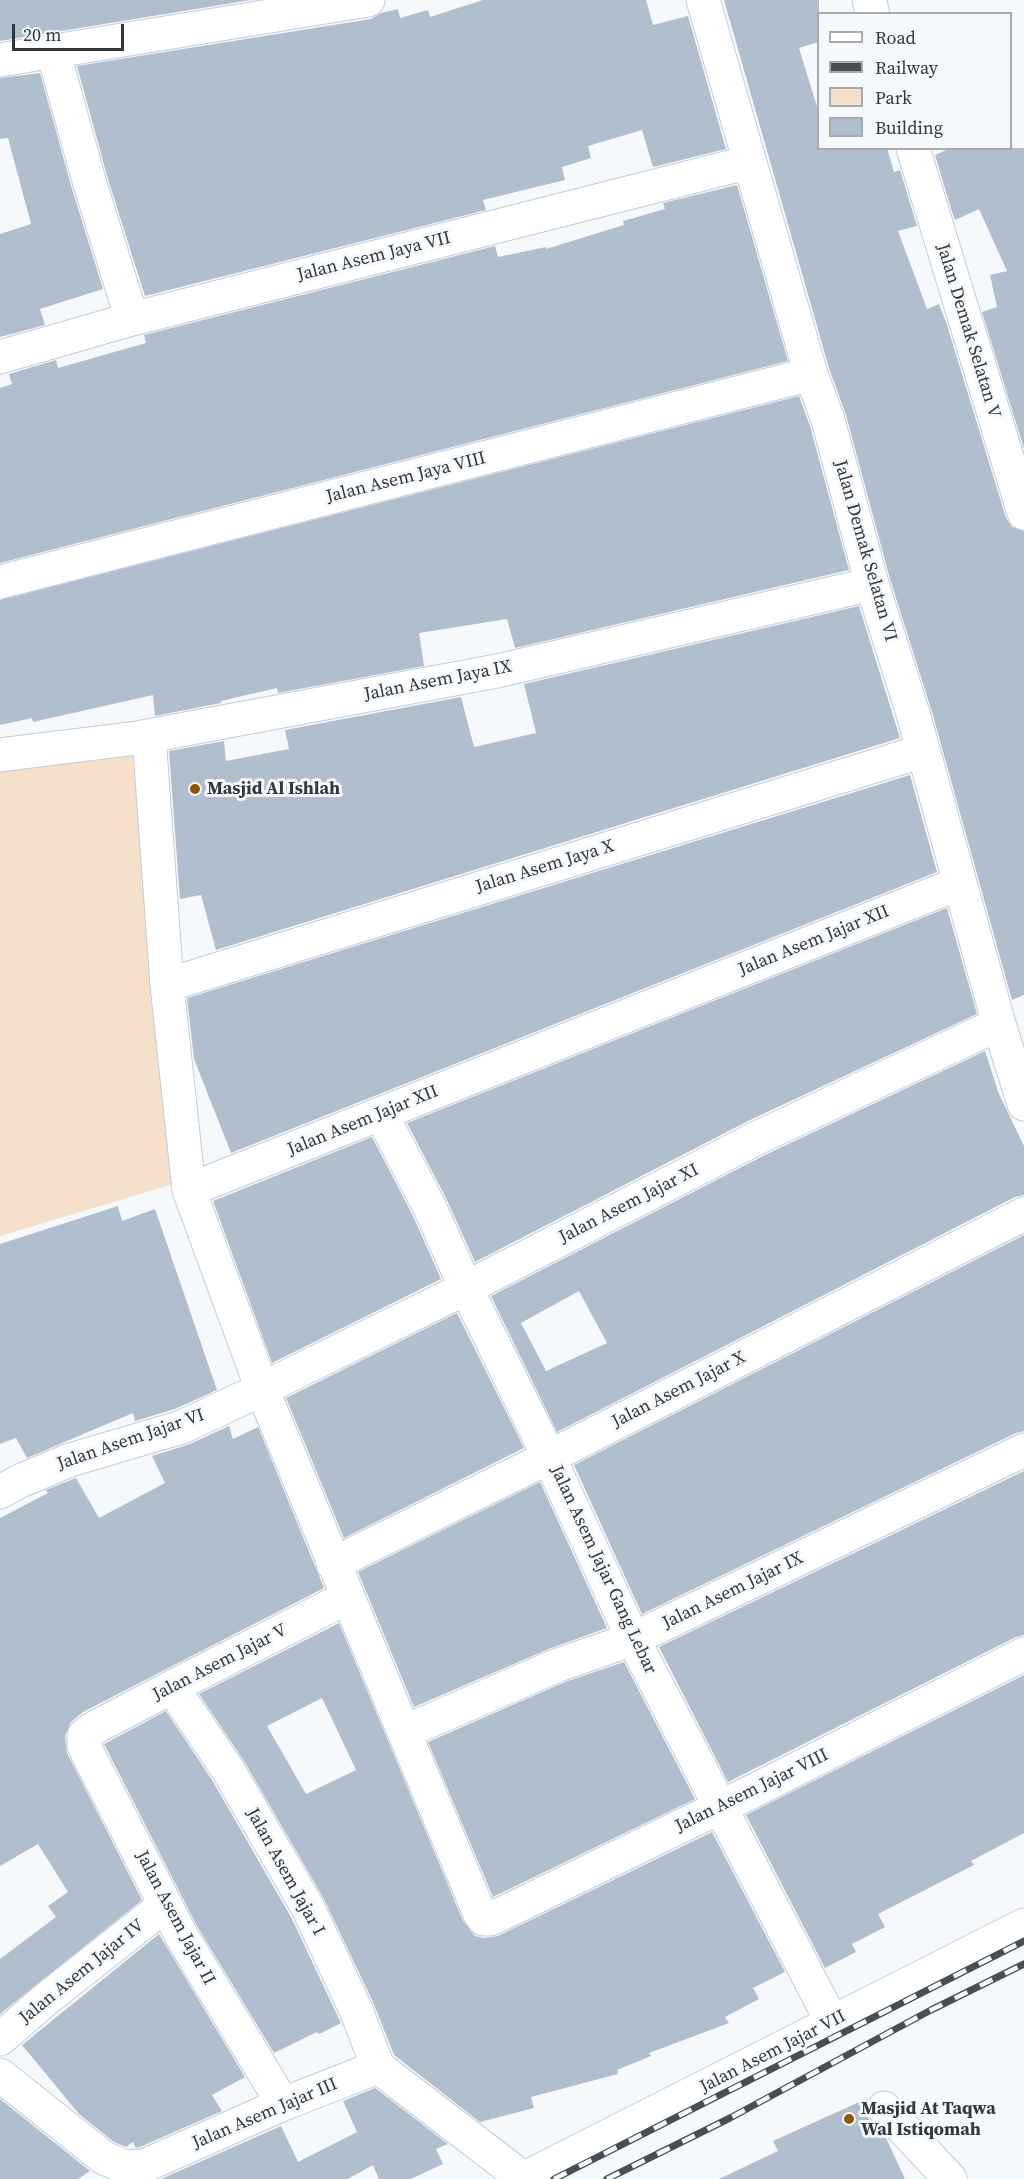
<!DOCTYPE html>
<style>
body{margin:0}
#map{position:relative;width:1024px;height:2179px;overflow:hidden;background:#f6f9fc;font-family:"Source Serif 4",serif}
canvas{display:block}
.legend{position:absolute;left:817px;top:12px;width:195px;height:138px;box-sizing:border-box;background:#f6f9fc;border:2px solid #a7abb0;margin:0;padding:8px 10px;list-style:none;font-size:18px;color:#31373d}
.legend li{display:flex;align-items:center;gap:12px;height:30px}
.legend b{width:30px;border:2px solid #a7abb0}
.scale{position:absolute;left:12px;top:24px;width:112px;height:27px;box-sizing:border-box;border:3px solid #31373d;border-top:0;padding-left:8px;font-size:18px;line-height:21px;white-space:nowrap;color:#31373d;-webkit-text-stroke:4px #f6f9fc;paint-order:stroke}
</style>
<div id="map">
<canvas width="1024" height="2179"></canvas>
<ul class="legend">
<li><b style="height:8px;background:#fff"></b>Road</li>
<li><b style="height:8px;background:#484e53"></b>Railway</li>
<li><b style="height:16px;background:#f5e0cc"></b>Park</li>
<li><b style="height:16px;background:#b0becd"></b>Building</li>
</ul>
<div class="scale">20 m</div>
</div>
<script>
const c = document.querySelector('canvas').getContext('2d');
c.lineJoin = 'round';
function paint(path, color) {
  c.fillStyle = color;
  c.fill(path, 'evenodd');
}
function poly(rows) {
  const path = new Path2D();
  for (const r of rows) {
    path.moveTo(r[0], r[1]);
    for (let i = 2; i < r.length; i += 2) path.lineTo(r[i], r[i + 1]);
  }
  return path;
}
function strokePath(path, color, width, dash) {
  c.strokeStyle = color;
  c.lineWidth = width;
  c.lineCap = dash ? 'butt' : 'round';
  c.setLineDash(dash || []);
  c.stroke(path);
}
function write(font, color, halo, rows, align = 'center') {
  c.font = font + ' "Source Serif 4",serif';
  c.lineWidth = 6;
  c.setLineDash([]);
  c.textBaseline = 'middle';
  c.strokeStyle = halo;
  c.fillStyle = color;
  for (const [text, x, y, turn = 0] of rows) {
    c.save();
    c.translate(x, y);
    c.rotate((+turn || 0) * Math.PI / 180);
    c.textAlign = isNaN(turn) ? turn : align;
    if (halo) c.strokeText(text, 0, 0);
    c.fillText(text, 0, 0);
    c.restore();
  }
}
paint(poly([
 [146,742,177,1183,0,1236,0,758]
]), '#f5e0cc');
paint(poly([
 [0,0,251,0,0,41],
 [483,0,646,0,653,25,688,16,726,149,653,167,642,130,588,146,591,158,562,167,565,180,483,200,486,210,145,296,108,179,77,66,371,19,381,13,398,9,400,18,428,10,430,17],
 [724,0,819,0,819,42,799,48,819,113,819,148,887,148,894,172,900,170,917,226,898,231,927,309,939,304,947,325,1006,518,1012,527,1024,531,1024,995,1012,1000,932,712,890,579,846,415,829,368],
 [40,73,72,189,103,289,40,309,45,325,0,337,0,234,31,224,8,138,0,139,0,78],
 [951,148,1024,148,1024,449,982,312,997,307,990,275,1007,271,979,209,955,220,953,215,935,155],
 [737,185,788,361,0,563,0,388,12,384,9,374,56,360,58,368,146,343,144,335,495,246,498,257,546,247,546,249,624,225,623,221,665,209,663,203],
 [799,396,810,426,849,570,515,648,507,619,419,633,424,666,278,693,277,688,221,701,221,703,155,716,153,695,33,722,32,718,0,725,0,600],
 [859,606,900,738,216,950,201,895,180,899,169,751,224,741,226,761,289,749,285,730,461,697,474,747,536,733,524,684],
 [910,775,937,872,231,1153,194,1059,187,998],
 [947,908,977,1014,748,1121,475,1262,446,1198,407,1123],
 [985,1051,999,1094,1024,1146,1024,1195,1015,1197,557,1432,491,1296,765,1155],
 [579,1291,607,1343,546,1371,521,1323],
 [372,1137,412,1214,441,1279,272,1363,213,1201],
 [118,1206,122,1221,155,1209,217,1390,175,1409,135,1421,133,1413,27,1458,16,1438,0,1444,0,1244],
 [1024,1235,1024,1431,1016,1433,642,1614,574,1465],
 [457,1313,524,1448,344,1538,286,1398],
 [229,1426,233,1439,258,1427,324,1588,83,1712,71,1722,65,1736,67,1753,142,1900,0,2014,0,1959,56,1917,48,1906,68,1892,38,1844,0,1866,0,1518,48,1493,46,1490,76,1478,99,1518,165,1483,152,1456,190,1444],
 [1024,1471,1024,1635,1016,1637,728,1782,659,1647],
 [540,1482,607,1628,551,1648,414,1707,358,1572],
 [339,1623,463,1921,475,1936,484,1938,498,1936,712,1832,785,1972,753,1988,759,1999,725,2017,729,2023,649,2053,651,2056,617,2070,618,2074,531,2097,534,2108,480,2122,394,2055,373,2002,324,1899,244,1761,199,1694],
 [322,1698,356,1770,306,1794,267,1726],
 [624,1662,695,1799,493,1897,428,1742,565,1682],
 [1024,1675,1024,1833,971,1861,974,1865,878,1914,885,1927,852,1944,856,1952,825,1968,746,1815],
 [166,1711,212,1780,291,1917,341,2023,319,2034,317,2032,274,2053,197,1926,104,1744],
 [159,1934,245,2077,212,2095,222,2111,140,2147,136,2148,133,2142,126,2147,114,2142,79,2114,22,2045],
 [375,2088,448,2144,436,2149,443,2164,411,2179,379,2179,373,2165,348,2179,161,2179,281,2126,298,2162,357,2132,343,2101],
 [868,2098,866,2113,870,2121,886,2138,905,2179,719,2179,778,2151,773,2141],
 [0,2099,90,2171,78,2179,0,2179]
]), '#b0becd');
const minor = poly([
 [703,0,811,374,828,420,872,584,914,717,999,1024,1024,1104],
 [869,0,873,14],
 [53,51,90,184,132,319],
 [0,60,368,0],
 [913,148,1024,513],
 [0,357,132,319,750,162],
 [0,582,811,374],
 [149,736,167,985,189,1190,960,883],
 [0,755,137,738,497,671,872,584],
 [167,985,923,751],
 [381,1114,429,1206,466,1288,549,1457,633,1639,832,2022],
 [189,1190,262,1389,404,1732,480,1914,484,1919,490,1919,499,1915,751,1792,1024,1654],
 [0,1492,20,1481,70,1460,182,1427,262,1389,466,1288,757,1138,999,1024],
 [333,1564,549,1457,1024,1214],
 [172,1687,228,1770,308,1908,356,2010,378,2067],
 [404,1732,558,1665,633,1639,1024,1450],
 [0,2039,45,2000,165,1905],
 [0,2075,104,2158,125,2167,144,2166,283,2104,378,2067,524,2179],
 [283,2104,181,1935,91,1760,84,1745,84,1736,92,1729,172,1687,348,1597],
 [884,2108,950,2179],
 [523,2179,1024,1925]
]);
strokePath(minor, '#bfcddc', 35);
strokePath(minor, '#fff', 33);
const rail = poly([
 [554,2179,1024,1941],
 [607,2179,730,2118,931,2010,1024,1964]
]);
strokePath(rail, '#484e53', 7);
strokePath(rail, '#f6f9fc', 4.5, [14]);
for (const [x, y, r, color] of [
 [195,789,6,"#8d5609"],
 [849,2119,6,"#8d5609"]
]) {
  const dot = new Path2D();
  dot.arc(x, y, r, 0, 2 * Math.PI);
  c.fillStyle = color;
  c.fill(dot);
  strokePath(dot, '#f6f9fc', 2);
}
write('18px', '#31373d', '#f6f9fc', [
 ["Jalan Asem Jaya VII",374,257,-14],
 ["Jalan Demak Selatan V",968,331,73],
 ["Jalan Asem Jaya VIII",406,478,-14],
 ["Jalan Demak Selatan VI",865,551,74],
 ["Jalan Asem Jaya IX",438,681,-11],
 ["Jalan Asem Jaya X",545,867,-17],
 ["Jalan Asem Jajar XII",814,941,-22],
 ["Jalan Asem Jajar XII",363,1121,-22],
 ["Jalan Asem Jajar XI",629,1204,-27],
 ["Jalan Asem Jajar X",679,1390,-27],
 ["Jalan Asem Jajar VI",131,1440,-19],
 ["Jalan Asem Jajar Gang Lebar",603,1570,65],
 ["Jalan Asem Jajar IX",733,1591,-26],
 ["Jalan Asem Jajar V",220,1663,-27],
 ["Jalan Asem Jajar VIII",752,1791,-26],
 ["Jalan Asem Jajar I",285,1872,61],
 ["Jalan Asem Jajar II",175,1918,62],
 ["Jalan Asem Jajar IV",82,1972,-39],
 ["Jalan Asem Jajar VII",773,2052,-27],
 ["Jalan Asem Jajar III",265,2114,-23]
]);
write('bold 18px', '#31373d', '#f6f9fc', [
 ["Masjid Al Ishlah",207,789],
 ["Masjid At Taqwa",861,2109],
 ["Wal Istiqomah",861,2130]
], 'left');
</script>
